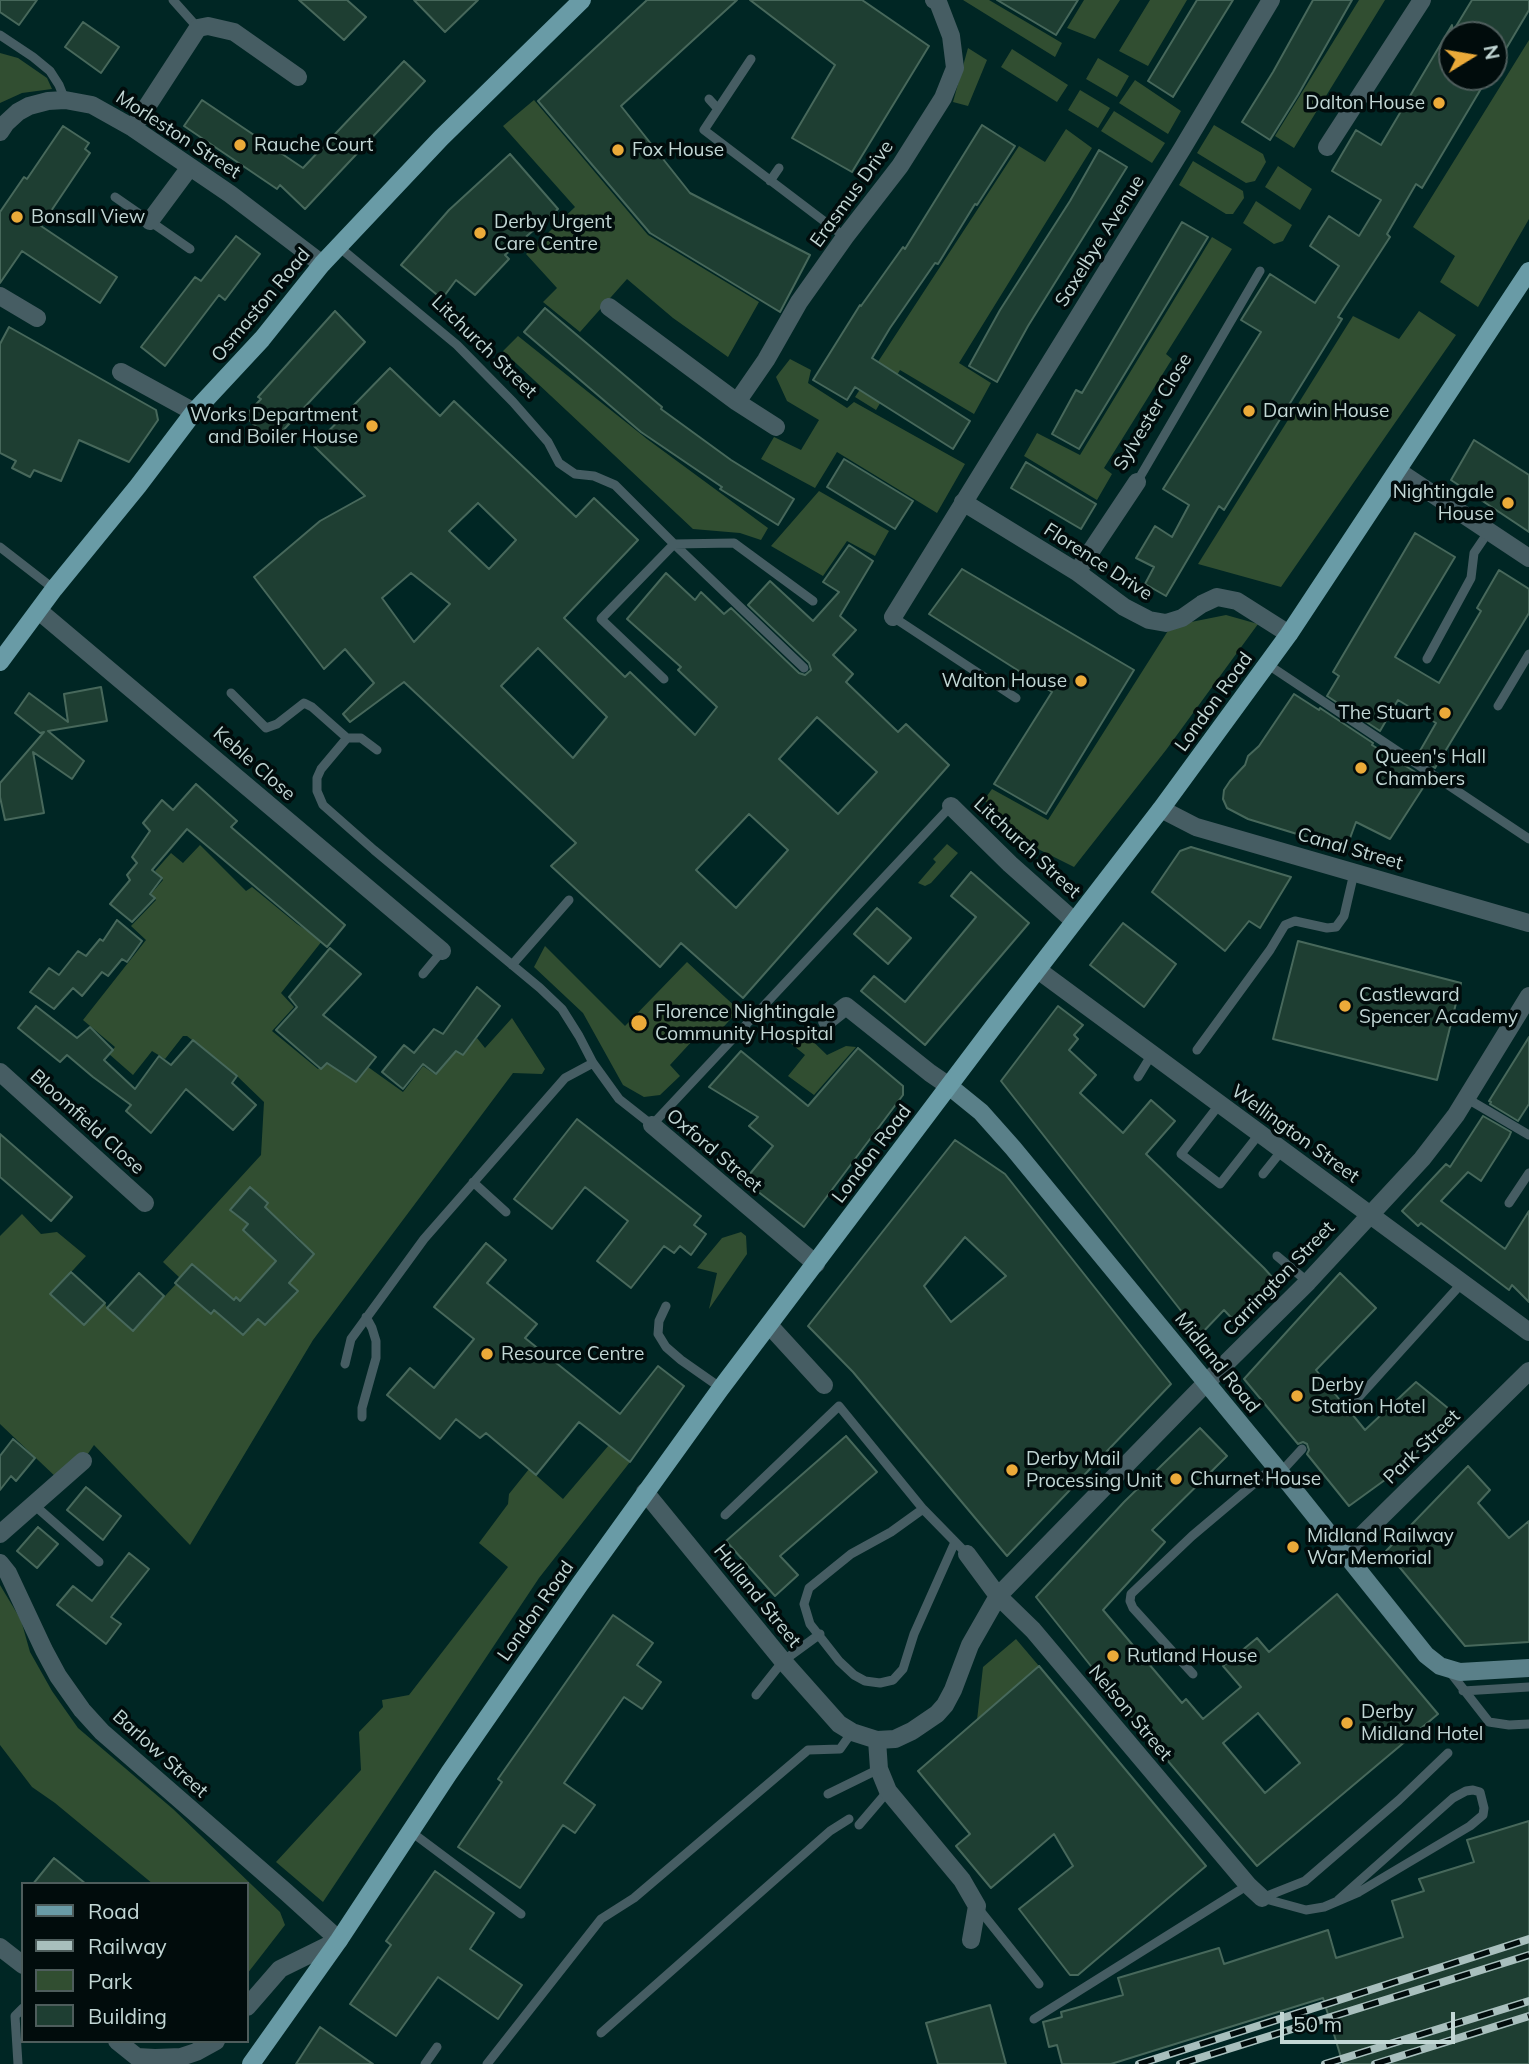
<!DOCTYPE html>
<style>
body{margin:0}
#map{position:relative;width:1529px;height:2064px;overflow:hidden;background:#002624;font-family:Mulish,sans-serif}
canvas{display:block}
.legend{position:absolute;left:21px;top:1882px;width:228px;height:161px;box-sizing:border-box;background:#010c0c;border:2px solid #4e5d5c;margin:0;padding:9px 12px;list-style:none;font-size:21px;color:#c2d7d5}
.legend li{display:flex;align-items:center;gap:14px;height:35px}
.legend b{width:35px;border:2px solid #4e5d5c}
.north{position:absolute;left:1438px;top:21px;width:70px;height:70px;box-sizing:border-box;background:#010c0c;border:2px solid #4e5d5c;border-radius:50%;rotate:79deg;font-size:19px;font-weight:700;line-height:28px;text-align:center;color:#c2d7d5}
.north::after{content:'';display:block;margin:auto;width:24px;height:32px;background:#ebaa39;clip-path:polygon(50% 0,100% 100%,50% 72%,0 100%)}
.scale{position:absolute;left:1280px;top:2012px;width:175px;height:32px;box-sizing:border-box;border:4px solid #c2d7d5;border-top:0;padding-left:9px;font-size:21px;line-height:24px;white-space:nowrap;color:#c2d7d5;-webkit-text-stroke:5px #010c0c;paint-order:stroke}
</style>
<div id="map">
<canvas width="1529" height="2064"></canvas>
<ul class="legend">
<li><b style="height:9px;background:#699ba6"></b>Road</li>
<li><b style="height:9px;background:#a8bfbd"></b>Railway</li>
<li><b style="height:19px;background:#314e31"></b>Park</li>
<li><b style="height:19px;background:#1e3e32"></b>Building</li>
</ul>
<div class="north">N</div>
<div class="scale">50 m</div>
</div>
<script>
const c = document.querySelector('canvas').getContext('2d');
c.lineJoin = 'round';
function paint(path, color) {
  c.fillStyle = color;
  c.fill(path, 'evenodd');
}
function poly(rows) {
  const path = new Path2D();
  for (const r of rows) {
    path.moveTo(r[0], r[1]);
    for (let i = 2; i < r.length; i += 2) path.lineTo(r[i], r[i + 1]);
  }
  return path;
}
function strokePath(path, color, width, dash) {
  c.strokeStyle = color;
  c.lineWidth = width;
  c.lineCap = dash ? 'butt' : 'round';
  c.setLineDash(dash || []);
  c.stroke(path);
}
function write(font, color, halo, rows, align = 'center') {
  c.font = font + ' Mulish,sans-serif';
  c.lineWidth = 7;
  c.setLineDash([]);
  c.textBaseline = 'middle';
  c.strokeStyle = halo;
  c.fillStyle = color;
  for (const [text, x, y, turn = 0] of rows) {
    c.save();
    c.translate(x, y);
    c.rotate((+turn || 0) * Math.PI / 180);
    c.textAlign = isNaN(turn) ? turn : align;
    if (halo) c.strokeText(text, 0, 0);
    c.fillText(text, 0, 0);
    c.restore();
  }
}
paint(poly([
 [963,0,989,0,1062,43,1055,57],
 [1084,0,1120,0,1095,39,1067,28],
 [1150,0,1187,0,1148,66,1119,51],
 [1359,0,1385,0,1294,148,1275,136],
 [1529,40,1529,219,1478,307,1440,282,1455,256,1413,227],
 [968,48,987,60,968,106,953,102],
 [1012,49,1068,85,1057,102,1001,67],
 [0,53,18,58,47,78,52,89,22,93,0,103],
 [1098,58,1129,76,1117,97,1086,79],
 [1135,80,1181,111,1168,134,1119,103],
 [1080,90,1110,108,1098,128,1068,110],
 [534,100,648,235,759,302,728,357,673,318,627,279,580,332,543,302,557,288,526,254,575,207,503,126],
 [1114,111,1165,143,1152,163,1101,131],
 [1214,125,1263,154,1266,162,1255,181,1246,183,1197,153],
 [1066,129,1092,148,959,363,991,383,974,414,900,370,876,410,855,397,1019,146,1045,162],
 [1193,161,1243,191,1244,198,1233,214,1226,214,1179,185],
 [1278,166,1312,189,1300,210,1265,187],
 [1256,201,1292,225,1283,241,1274,244,1243,223],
 [1212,237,1232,249,1166,354,1172,359,1104,468,1112,474,1097,500,1024,456,1037,433,1080,455],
 [1419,311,1456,335,1281,587,1198,564,1353,316,1399,339],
 [518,336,647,439,768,528,761,540,740,533,693,529,503,351],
 [790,359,811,370,808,383,847,408,854,402,965,464,937,513,837,452,815,488,761,459,774,437,801,450,819,420,787,401,776,377],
 [819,491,889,531,875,556,847,541,823,576,771,546],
 [1226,615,1258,624,1166,750,1074,867,1028,844,984,800,992,789,1048,820,1171,626],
 [947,844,958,853,931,883,925,886,918,883,936,862,933,859],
 [200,845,246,891,252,887,297,924,322,941,281,993,294,1007,272,1031,318,1069,327,1061,356,1082,368,1067,403,1092,423,1066,436,1075,455,1050,462,1055,477,1038,485,1048,512,1018,545,1069,542,1074,513,1073,313,1340,190,1545,94,1445,83,1461,58,1479,0,1424,0,1236,22,1214,41,1234,57,1232,86,1256,51,1294,84,1325,105,1303,107,1308,133,1331,176,1284,210,1313,217,1307,220,1316,243,1335,258,1319,266,1325,297,1291,285,1280,295,1276,314,1255,299,1238,265,1207,268,1203,250,1187,230,1210,248,1224,243,1230,276,1261,247,1293,243,1304,237,1298,234,1300,193,1264,180,1278,163,1262,261,1155,264,1102,237,1076,187,1036,183,1036,165,1059,152,1051,133,1075,109,1054,115,1047,83,1020,146,940,131,926,156,900,151,894,163,880,155,871,171,853,183,863],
 [545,946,625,1026,687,962,739,1010,716,1035,706,1026,670,1065,680,1076,660,1095,644,1097,623,1085,583,1013,534,967],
 [801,1030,827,1055,846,1046,856,1047,814,1095,788,1076,805,1055,789,1042],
 [741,1232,746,1236,747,1254,709,1309,717,1273,697,1268,722,1238],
 [609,1445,630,1462,539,1578,323,1902,276,1862,361,1770,359,1732,383,1707,382,1700,409,1695,508,1567,479,1543,508,1504,509,1494,529,1469,563,1499],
 [0,1585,21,1620,30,1652,52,1691,78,1728,173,1809,280,1912,285,1925,247,1974,247,1884,153,1884,55,1803,32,1787,0,1745],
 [1016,1639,1039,1666,977,1720,983,1667]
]), '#314e31');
const building = poly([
 [0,0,37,0,19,25,0,12,0,0],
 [299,0,347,0,366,17,344,40,299,0],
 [414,0,478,0,445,32,414,0],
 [647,0,737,0,621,106,690,193,810,255,780,312,650,233,538,101,647,0],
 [750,0,862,0,929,46,852,172,792,138,835,65,750,0],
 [997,0,1078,0,1056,35,997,0],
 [1197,0,1233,0,1173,97,1148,81,1197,0],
 [1313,0,1352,0,1298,95,1270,140,1242,122,1273,72,1313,0],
 [1472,0,1529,0,1529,10,1494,69,1494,35,1452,35,1452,77,1488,77,1422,188,1416,184,1387,234,1390,237,1338,317,1342,319,1224,510,1219,506,1166,596,1145,584,1154,567,1136,558,1155,526,1172,537,1189,505,1163,489,1261,332,1241,320,1270,274,1315,303,1339,266,1310,246,1318,233,1329,216,1359,236,1381,200,1332,171,1356,130,1381,145,1452,25,1452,33,1472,0],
 [83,22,119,47,101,73,65,47,83,22],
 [404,61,425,81,305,209,280,185,277,189,184,126,202,100,303,168,404,61],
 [982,125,1015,146,977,205,975,204,938,264,935,263,890,328,872,358,970,421,953,449,855,387,847,400,813,380,860,305,861,306,903,247,905,249,982,125],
 [63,126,89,143,85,149,90,153,41,226,117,277,100,303,22,251,0,283,0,212,24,177,27,179,63,126],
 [1099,150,1127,167,1028,326,997,382,969,366,1000,310,1070,201,1099,150],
 [510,154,558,209,505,255,509,259,475,295,456,280,442,299,401,265,449,210,510,154],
 [1182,222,1208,237,1079,449,1052,434,1076,390,1082,393,1182,222],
 [236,236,260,254,225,300,219,295,165,366,141,347,195,277,201,281,236,236],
 [545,308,662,407,661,409,731,460,794,499,778,525,720,489,722,487,641,432,524,332,545,308],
 [335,311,365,342,276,438,270,432,266,436,245,416,261,399,258,397,335,311],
 [9,327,156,410,158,420,129,462,79,440,61,481,34,470,30,477,12,468,16,461,0,453,0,344,9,327],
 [390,368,440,416,454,401,576,517,594,498,638,540,564,618,625,677,630,672,695,735,717,707,678,670,681,667,627,619,666,573,695,600,701,592,724,614,731,608,799,673,805,675,811,670,809,663,748,605,770,581,813,621,839,592,823,582,849,545,873,561,840,616,856,630,833,655,853,674,846,682,898,732,906,724,949,765,743,998,681,943,660,967,551,866,576,843,404,682,350,722,343,714,374,683,345,649,324,669,254,577,320,521,365,496,314,446,390,368],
 [478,503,516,540,489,569,449,531,478,503],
 [411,573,450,604,414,642,382,598,411,573],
 [538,648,607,717,573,758,501,686,538,648],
 [817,717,877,772,838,814,779,759,817,717],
 [749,814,788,850,736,908,696,870,749,814],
 [1474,440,1529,475,1529,532,1451,480,1474,440],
 [844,459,913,501,895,529,827,487,844,459],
 [1026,462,1096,504,1081,529,1011,488,1026,462],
 [1415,533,1455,557,1395,657,1439,683,1481,611,1477,608,1499,570,1529,589,1529,613,1435,768,1417,756,1436,723,1398,700,1380,731,1327,696,1339,676,1333,672,1415,533],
 [962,569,1134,670,1046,814,994,784,1052,692,929,614,962,569],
 [101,687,107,721,48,731,84,761,72,779,33,752,44,813,5,820,0,797,0,783,44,732,40,733,15,713,29,693,68,722,64,694,101,687],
 [1294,694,1319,710,1320,708,1373,743,1372,745,1428,780,1390,839,1356,822,1346,849,1248,819,1227,808,1223,799,1224,790,1230,781,1245,765,1248,756,1259,746,1294,694],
 [196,784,237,821,231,827,345,925,327,947,187,829,152,870,162,878,150,894,155,898,132,922,110,904,130,880,127,875,137,863,132,857,150,831,143,823,162,800,173,810,196,784],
 [1191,847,1291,877,1260,928,1249,921,1225,951,1152,892,1180,851,1191,847],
 [971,872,1029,923,925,1045,861,991,874,976,905,1002,976,917,951,896,971,872],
 [877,908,911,938,888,964,854,934,877,908],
 [117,920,142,941,127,962,122,959,108,976,102,972,82,996,73,988,54,1009,30,992,49,968,59,975,78,951,86,956,100,939,103,941,117,920],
 [1123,923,1176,964,1144,1007,1090,965,1123,923],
 [1298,941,1461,983,1437,1080,1273,1039,1298,941],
 [330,948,361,974,323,1015,376,1057,356,1082,327,1063,321,1069,276,1030,297,1007,289,997,330,948],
 [477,987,500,1006,463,1055,456,1051,436,1074,423,1064,403,1089,382,1072,404,1045,414,1053,434,1029,443,1034,477,987],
 [36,1006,77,1038,90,1027,113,1050,104,1060,135,1089,159,1056,171,1065,193,1040,237,1076,232,1083,256,1105,233,1130,186,1089,151,1133,126,1111,131,1105,93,1077,67,1055,60,1062,18,1028,36,1006],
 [1058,1006,1083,1025,1074,1035,1078,1039,1069,1050,1096,1075,1080,1093,1123,1133,1151,1100,1175,1121,1146,1154,1264,1268,1280,1286,1239,1326,1224,1310,1200,1335,1001,1081,1058,1006],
 [1529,1037,1529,1104,1518,1121,1490,1104,1491,1102,1489,1101,1529,1037],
 [858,1048,903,1086,903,1095,804,1227,744,1181,773,1146,749,1126,758,1117,709,1087,741,1051,808,1106,858,1048],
 [1483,1116,1511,1132,1509,1137,1481,1181,1468,1172,1441,1201,1505,1249,1529,1211,1529,1302,1512,1285,1509,1290,1421,1223,1418,1226,1402,1211,1446,1164,1450,1167,1483,1116],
 [577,1119,701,1216,694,1225,706,1234,691,1255,680,1246,674,1253,664,1246,631,1288,597,1261,628,1221,585,1187,552,1229,514,1199,577,1119],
 [0,1134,72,1197,51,1221,0,1177,0,1134],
 [955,1140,1005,1174,1171,1384,1007,1556,853,1372,808,1326,955,1140],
 [965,1237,1006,1276,951,1322,924,1286,965,1237],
 [250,1187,268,1203,265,1207,314,1254,289,1283,298,1291,265,1325,258,1319,243,1335,214,1310,211,1314,175,1283,192,1264,234,1300,236,1297,240,1301,276,1261,243,1230,248,1224,230,1210,250,1187],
 [486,1243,506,1260,487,1283,537,1324,525,1338,620,1414,658,1366,684,1386,630,1462,579,1422,536,1475,486,1433,480,1438,456,1419,440,1439,387,1395,410,1368,434,1388,474,1339,434,1307,486,1243],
 [71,1272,105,1303,84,1325,50,1294,71,1272],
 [139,1273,164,1296,133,1331,107,1308,139,1273],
 [1340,1273,1376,1308,1316,1370,1343,1404,1341,1408,1343,1414,1347,1416,1352,1414,1365,1430,1416,1382,1454,1413,1400,1469,1349,1506,1307,1454,1309,1450,1307,1444,1303,1442,1298,1444,1244,1379,1340,1273],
 [1200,1428,1227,1456,1152,1530,1165,1542,1103,1610,1182,1703,1186,1699,1203,1719,1241,1687,1223,1666,1257,1638,1269,1652,1337,1594,1438,1714,1257,1866,1145,1734,1036,1597,1124,1502,1200,1428],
 [1258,1713,1300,1763,1265,1793,1223,1743,1258,1713],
 [846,1436,877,1472,780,1556,798,1575,775,1596,726,1541,846,1436],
 [13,1439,35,1458,16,1481,11,1476,0,1490,0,1456,13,1439],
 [1468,1466,1490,1490,1478,1503,1509,1538,1529,1521,1529,1642,1465,1646,1386,1551,1468,1466],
 [86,1487,121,1516,103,1540,67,1510,86,1487],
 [38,1527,58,1544,37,1568,17,1551,38,1527],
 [129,1553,149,1569,111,1617,121,1624,106,1644,57,1605,73,1586,92,1601,129,1553],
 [613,1615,653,1643,637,1665,661,1682,642,1709,624,1697,564,1783,595,1805,575,1833,563,1825,520,1888,458,1847,502,1782,498,1779,613,1615],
 [1039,1666,1206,1866,1078,1975,1070,1975,1019,1909,1073,1866,1054,1834,991,1888,956,1846,970,1834,918,1771,1039,1666],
 [1529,1821,1529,2064,1343,2064,1323,1998,1111,2064,1062,2064,1057,2045,1049,2047,1043,2022,1062,2017,1061,2012,1123,1995,1118,1978,1219,1948,1224,1964,1328,1930,1336,1958,1403,1937,1392,1901,1424,1891,1419,1879,1474,1862,1467,1840,1529,1821],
 [54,1858,86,1884,33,1884,54,1858],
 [435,1871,494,1913,470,1949,522,1985,498,2019,438,1977,396,2036,350,2004,391,1945,386,1941,435,1871],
 [990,2005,1006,2064,938,2064,926,2023,990,2005],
 [320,2027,373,2064,296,2064,320,2027]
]);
paint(building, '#1e3e32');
strokePath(building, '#47685b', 2);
strokePath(poly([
 [173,0,198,28],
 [0,35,33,57,50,71,59,85,65,100],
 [751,59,704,130,845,237],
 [709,99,718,109],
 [770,181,779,168],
 [115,197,190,249],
 [339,247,457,345,513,402,548,442,559,463,575,474,594,476,615,485,674,544,804,668],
 [1137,482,1260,271],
 [0,547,54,589],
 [893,617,1016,698],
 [1427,659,1471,578,1474,553,1489,531],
 [1267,664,1529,839],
 [664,679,601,619,674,544,734,543,813,601],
 [231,693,266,728,277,724,304,703,312,707,347,738,321,769,317,778,317,791,323,805,374,850,540,988,562,1009,579,1036,593,1063,619,1099,652,1125,951,806],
 [1498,706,1529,654],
 [347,738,361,738,377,750],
 [512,965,569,900],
 [423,974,442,951],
 [1197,1050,1270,950,1285,925,1295,921,1327,928,1336,927,1344,916,1354,873],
 [1138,1077,1152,1054],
 [1466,1098,1529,1135],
 [1219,1105,1181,1154,1220,1184,1260,1133],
 [1263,1174,1283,1149],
 [473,1182,506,1212],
 [1509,1203,1529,1173],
 [1277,1256,1308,1282],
 [666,1306,659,1321,658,1334,666,1347,681,1360,721,1388],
 [345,1364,351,1339,424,1239,565,1078,593,1063],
 [1348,1409,1462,1283],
 [362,1417,362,1408,376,1358,376,1341,372,1328,366,1317],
 [1280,1473,1302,1449],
 [33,1504,99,1562],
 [725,1515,839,1406,923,1509],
 [955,1542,914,1634,903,1669,893,1680,880,1683,865,1681,854,1675,839,1661,810,1624,804,1604,809,1588,851,1554,891,1532,923,1509,967,1554],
 [1450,1672,1489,1722,1509,1725,1529,1724],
 [1193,1674,1133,1608,1130,1601,1131,1594,1192,1536,1275,1466],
 [1463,1691,1529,1687],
 [756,1695,783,1661,820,1634],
 [828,1794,879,1769],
 [859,1825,888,1791],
 [410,1831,521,1914],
 [1262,1898,1306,1910,1324,1907,1359,1892,1470,1826,1483,1815,1484,1808,1480,1792,1473,1790,1466,1791,1453,1798,1338,1900],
 [1262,1898,1305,1881,1399,1800,1448,1753],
 [978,1908,1039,1984],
 [1034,2019,1248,1885],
 [601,2033,830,1831,849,1819],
 [18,2064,15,2016,23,2008],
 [425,2064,437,2047],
 [487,2064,601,1919,634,1898,808,1750,840,1749,852,1732]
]), '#465d63', 9);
strokePath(poly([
 [133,128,198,28,208,26,234,32,298,77],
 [0,132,6,123,18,112,29,106,48,101,65,100,92,105,133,128,230,194,322,264],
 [1327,147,1422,0],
 [150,221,190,167],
 [0,296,37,318],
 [609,307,737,402,766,360,799,302,845,237,900,166,943,98,955,68,951,36,938,2,934,0],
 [121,372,194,412],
 [737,402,776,427],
 [1398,471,1529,558],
 [963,502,1077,572,1124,607,1149,620,1166,623,1182,618,1202,604,1217,597,1237,601,1289,634],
 [1077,572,1137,482],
 [39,611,442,951],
 [893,617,1182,149,1271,0],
 [951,806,1010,864,1074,921],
 [1161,809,1196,827,1529,923],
 [1038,970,1529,1332],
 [827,1021,846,1006,930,1073,949,1086],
 [0,1072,145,1203],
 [652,1125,816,1264],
 [769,1325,824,1385],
 [645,1492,783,1661,839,1724,852,1732,877,1740,895,1739,912,1731,937,1714,945,1705,953,1690,970,1645,998,1596,1207,1382,1308,1282,1422,1159,1456,1115,1529,996],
 [0,1534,83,1461],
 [1344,1553,1529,1371],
 [967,1554,998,1596,1033,1630,1248,1885,1262,1898],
 [0,1563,8,1573,44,1650,58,1676,82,1710,102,1732,286,1892,339,1940],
 [877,1740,879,1769,888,1791,962,1880,977,1906,971,1940]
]), '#465d63', 18);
strokePath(poly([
 [0,1947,23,1965],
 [247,2007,280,1969,339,1940],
 [117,2041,137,2057,155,2058,181,2057,196,2052,216,2041]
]), '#465d63', 18);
strokePath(poly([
 [949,1086,981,1112,1013,1148,1275,1466,1426,1655,1440,1666,1460,1672,1529,1668]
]), '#5a8089', 18);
strokePath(poly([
 [0,662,54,589,138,486,194,412,262,339,322,264,441,138,582,0],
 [251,2064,339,1940,449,1773,580,1584,721,1388,994,1026,1161,809,1289,634,1529,271]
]), '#699ba6', 18);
const rail = poly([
 [1139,2064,1529,1939],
 [1180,2064,1529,1955],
 [1325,2064,1529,2001],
 [1375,2064,1529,2016]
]);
strokePath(rail, '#a8bfbd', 8);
strokePath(rail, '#010c0c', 5, [16]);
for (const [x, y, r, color] of [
 [1439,103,7,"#ebaa39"],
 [240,145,7,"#ebaa39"],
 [618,150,7,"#ebaa39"],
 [17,217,7,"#ebaa39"],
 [480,233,7,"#ebaa39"],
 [1249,411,7,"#ebaa39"],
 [372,426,7,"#ebaa39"],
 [1508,503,7,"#ebaa39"],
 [1081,681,7,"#ebaa39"],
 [1445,713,7,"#ebaa39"],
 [1361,768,7,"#ebaa39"],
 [1345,1006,7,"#ebaa39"],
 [639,1023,9,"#ebaa39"],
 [487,1354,7,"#ebaa39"],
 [1297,1396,7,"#ebaa39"],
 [1012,1470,7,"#ebaa39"],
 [1176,1479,7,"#ebaa39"],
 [1293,1547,7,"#ebaa39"],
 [1113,1656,7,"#ebaa39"],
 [1347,1723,7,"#ebaa39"]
]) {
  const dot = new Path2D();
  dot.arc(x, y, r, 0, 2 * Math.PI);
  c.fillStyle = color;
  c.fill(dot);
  strokePath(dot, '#010c0c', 2.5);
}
write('19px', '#c2d7d5', '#010c0c', [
 ["Dalton House",1425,103,"right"],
 ["Rauche Court",254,145],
 ["Fox House",632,150],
 ["Bonsall View",31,217],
 ["Derby Urgent",494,222],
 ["Care Centre",494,244],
 ["Darwin House",1263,411],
 ["Works Department",358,415,"right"],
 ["and Boiler House",358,437,"right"],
 ["Nightingale",1494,492,"right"],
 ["House",1494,514,"right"],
 ["Walton House",1067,681,"right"],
 ["The Stuart",1431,713,"right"],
 ["Queen's Hall",1375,757],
 ["Chambers",1375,779],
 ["Castleward",1359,995],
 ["Spencer Academy",1359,1017],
 ["Florence Nightingale",655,1012],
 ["Community Hospital",655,1034],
 ["Resource Centre",501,1354],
 ["Derby",1311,1385],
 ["Station Hotel",1311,1407],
 ["Derby Mail",1026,1459],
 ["Processing Unit",1026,1481],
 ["Churnet House",1190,1479],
 ["Midland Railway",1307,1536],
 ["War Memorial",1307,1558],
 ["Rutland House",1127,1656],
 ["Derby",1361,1712],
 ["Midland Hotel",1361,1734]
], 'left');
write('19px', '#c2d7d5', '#010c0c', [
 ["Morleston Street",178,135,33],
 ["Erasmus Drive",852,194,-54],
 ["Saxelbye Avenue",1100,241,-58],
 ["Osmaston Road",261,305,-50],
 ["Litchurch Street",484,347,44],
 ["Sylvester Close",1153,412,-59],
 ["Florence Drive",1098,562,33],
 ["London Road",1214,702,-54],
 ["Keble Close",254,764,41],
 ["Litchurch Street",1027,848,43],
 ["Canal Street",1350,849,16],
 ["Bloomfield Close",87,1122,42],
 ["Wellington Street",1295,1134,36],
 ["Oxford Street",714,1151,40],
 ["London Road",872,1154,-53],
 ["Carrington Street",1279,1279,-46],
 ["Midland Road",1217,1363,51],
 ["Park Street",1422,1447,-44],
 ["Hulland Street",757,1596,51],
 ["London Road",536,1611,-55],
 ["Nelson Street",1130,1713,50],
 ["Barlow Street",160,1754,42]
]);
</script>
